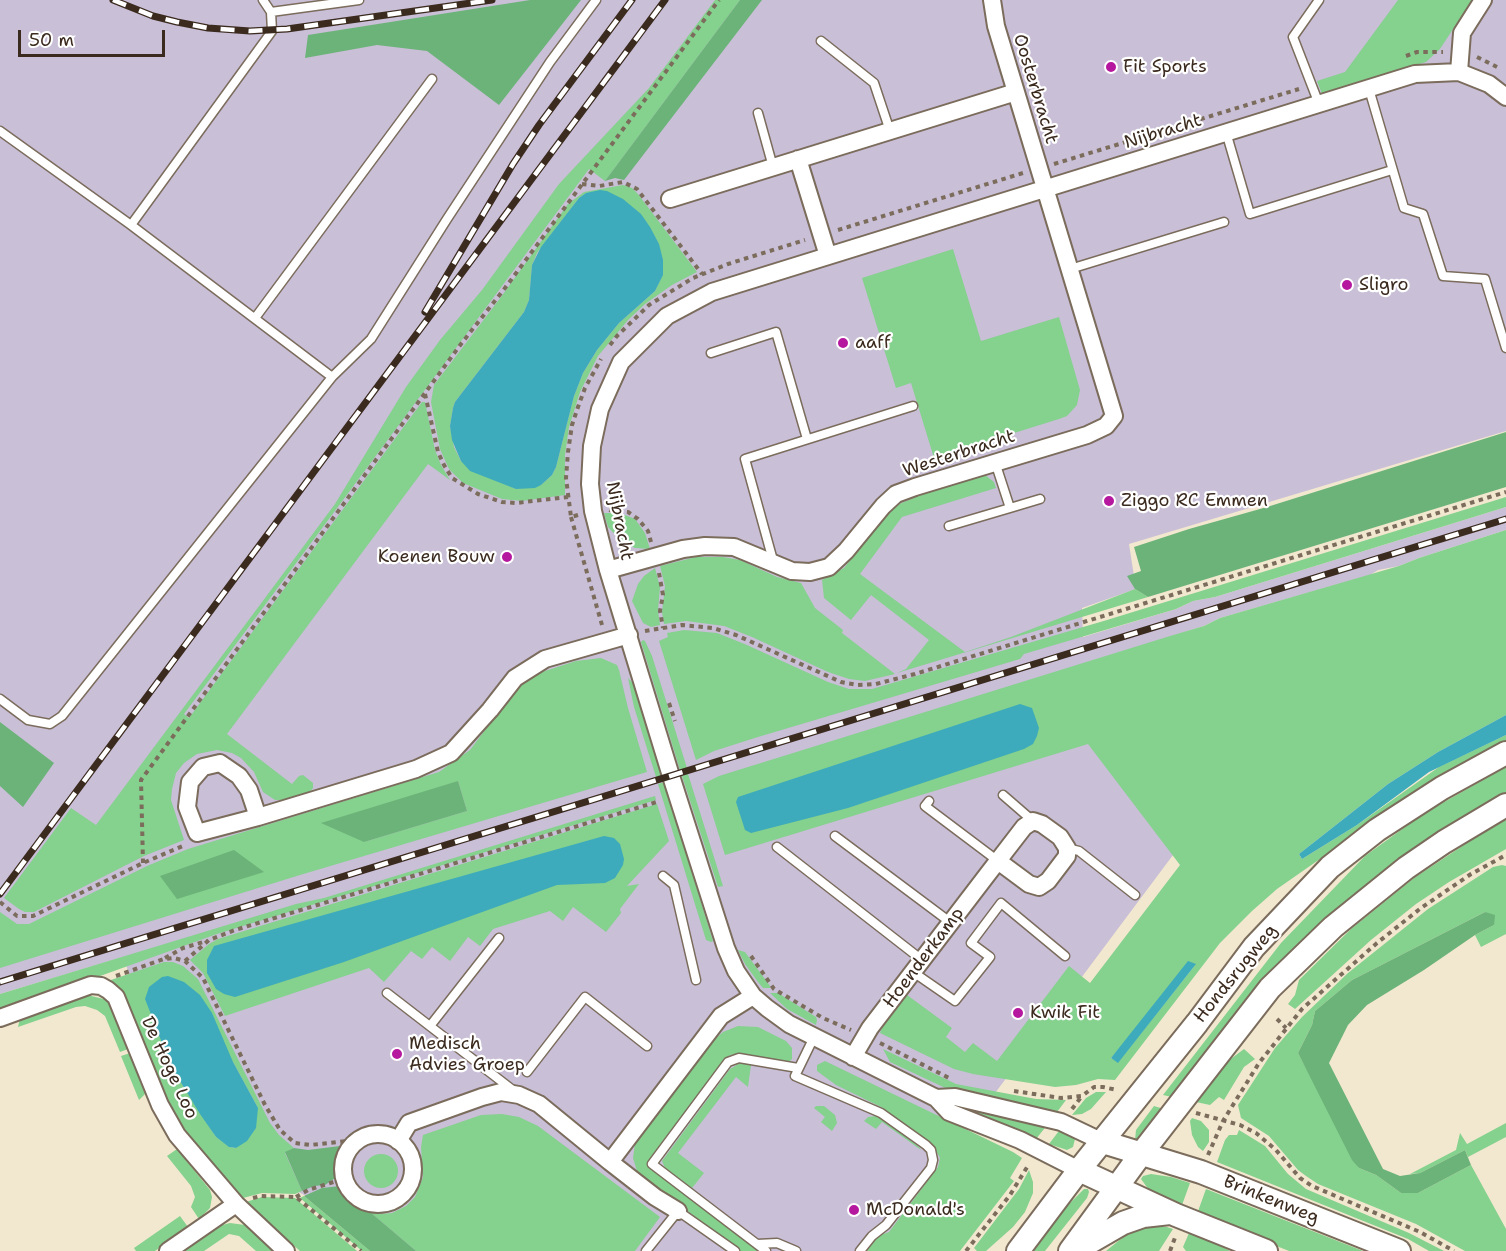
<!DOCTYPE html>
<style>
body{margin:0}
#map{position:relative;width:1506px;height:1251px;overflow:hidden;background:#f2e8d0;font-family:"Shantell Sans",sans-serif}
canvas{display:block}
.scale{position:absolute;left:18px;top:30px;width:147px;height:27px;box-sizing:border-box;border:3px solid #3b2a1e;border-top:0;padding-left:8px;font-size:18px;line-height:21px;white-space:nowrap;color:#3b2a1e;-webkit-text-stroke:4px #fff;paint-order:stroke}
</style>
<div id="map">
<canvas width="1506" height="1251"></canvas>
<div class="scale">50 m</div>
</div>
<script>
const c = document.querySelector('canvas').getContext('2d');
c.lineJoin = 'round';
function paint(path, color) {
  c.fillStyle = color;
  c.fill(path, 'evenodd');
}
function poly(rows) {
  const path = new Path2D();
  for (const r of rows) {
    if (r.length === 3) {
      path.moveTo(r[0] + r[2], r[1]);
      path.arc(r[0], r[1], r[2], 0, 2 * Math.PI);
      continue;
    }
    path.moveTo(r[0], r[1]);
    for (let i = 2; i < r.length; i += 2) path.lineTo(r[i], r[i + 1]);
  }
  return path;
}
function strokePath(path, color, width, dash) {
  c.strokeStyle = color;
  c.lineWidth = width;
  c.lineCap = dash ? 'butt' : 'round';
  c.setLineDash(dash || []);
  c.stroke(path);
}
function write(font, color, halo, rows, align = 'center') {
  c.font = font + ' "Shantell Sans",sans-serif';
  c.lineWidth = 4.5;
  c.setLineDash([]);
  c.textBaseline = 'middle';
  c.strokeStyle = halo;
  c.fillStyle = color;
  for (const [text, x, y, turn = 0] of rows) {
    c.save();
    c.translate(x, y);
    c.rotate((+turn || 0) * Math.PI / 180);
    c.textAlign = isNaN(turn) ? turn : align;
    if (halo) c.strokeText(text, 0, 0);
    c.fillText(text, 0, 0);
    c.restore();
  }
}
paint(poly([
 [0,0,1506,0,1506,431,1129,544,1136,589,1082,608,1083,637,1176,609,1193,601,1215,597,1506,507,1506,530,1419,558,1399,566,1378,570,1370,575,1220,618,1204,626,1085,663,1173,855,877,1251,403,1251,385,1237,277,1181,172,1090,123,957,0,994]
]), '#c9bfd7');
paint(poly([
 [715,0,740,0,605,181,589,169,184,714,189,718,422,402,425,402,435,450,441,465,450,480,428,464,227,734,292,784,299,776,303,775,313,783,313,788,309,793,284,800,275,800,263,792,254,772,241,758,232,753,217,750,197,754,184,763,176,773,172,789,171,800,184,840,144,856,34,912,25,912,19,909,4,898,71,808,96,825,335,504,406,387,440,340,482,290,559,184,649,88],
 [1398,0,1472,0,1440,49,1426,62,1322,94,1317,81,1345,72],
 [623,185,632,188,638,194,697,272,672,285,645,304,628,320,598,356,580,392,569,427,565,455,565,495,522,501,502,499,463,483,449,469,440,449,431,402,434,385,501,297,568,204,584,192],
 [586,193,663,266,663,274,655,291,619,323,597,350,583,373,574,396,556,467,552,475,541,485,516,489,461,461,454,447,450,426,453,408,455,402,524,312,529,300,532,265,537,253,579,198],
 [953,249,981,341,1059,317,1080,390,1077,405,1067,416,1059,419,934,458,911,383,896,388,862,278],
 [985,475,994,482,996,488,902,517,860,574,965,652,1011,637,1135,589,1148,597,897,673,906,669,929,640,871,595,851,620,824,598,822,580,844,568,885,516,897,505,921,495],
 [1506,497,1506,507,1215,597,1193,601,1176,609,1024,654,1020,659,758,737,714,751,696,760,659,641,668,637,667,633,684,630,717,633,747,645,828,682,849,689,872,689,1107,620],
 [604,513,620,513,635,519,645,533,650,549,635,548,622,542,608,527],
 [1506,530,1506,715,1438,752,1388,784,1299,854,1302,859,1357,825,1439,767,1506,735,1506,743,1330,852,1277,889,1252,911,1220,943,1115,1080,1098,1079,1076,1085,1055,1087,973,1074,954,1069,880,1033,882,1028,907,995,952,1028,946,1037,965,1052,973,1043,997,1061,1069,966,1090,983,1180,865,1088,744,725,855,703,784,719,776,1170,636,1204,626,1220,618,1399,566,1419,558],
 [1196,964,1118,1062,1111,1058],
 [696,557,723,557,740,560,777,577,801,583,815,608,843,630,842,633,895,674,865,681,849,679,828,672,752,637,724,626,686,621,664,624,662,612,665,586,660,566],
 [655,568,660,587,658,611,660,625,651,627,643,623,632,601,638,584,644,576],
 [643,640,645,641,652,656,687,768,680,770,641,642],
 [601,658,617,665,619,670,628,708,647,772,300,875,0,968,0,912,17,924,29,924,147,866,188,849,439,772,470,750,513,693,525,682,542,672,576,661],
 [458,781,467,811,364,842],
 [628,678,634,684,662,775,656,777,634,707],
 [1506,767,1506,795,1417,849,1172,1097,1163,1095,1281,943,1365,856,1423,814],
 [688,774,723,886,718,887,682,776],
 [664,782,713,941,711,942,706,940,658,784],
 [655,796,656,800,217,934,89,980,81,981,0,1009,0,994,296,904,324,898],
 [657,804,669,841,627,886,639,884,620,909,621,913,606,932,573,907,563,921,550,911,493,929,480,946,468,937,450,961,432,947,422,959,411,951,384,982,369,968,225,1016,203,973,190,960,209,944,218,939],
 [1506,820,1506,849,1449,882,1416,904,1371,940,1295,1009,1288,1004,1295,995,1299,980,1351,929,1414,878,1476,837],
 [1502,865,1506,866,1506,934,1481,947,1475,935,1494,925,1485,912,1352,980,1315,1011,1312,1025,1298,1053,1359,1168,1376,1175,1401,1193,1418,1193,1471,1165,1506,1229,1506,1251,1465,1251,1416,1224,1318,1184,1306,1176,1298,1170,1269,1136,1241,1118,1238,1105,1275,1048,1302,1017,1348,973,1428,909,1493,867],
 [738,950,745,952,770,986,770,988,763,988,758,982,745,964],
 [164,962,173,962,183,966,198,979,270,1123,279,1135,294,1148,285,1153,302,1191,295,1194,262,1193,243,1198,219,1175,181,1127,105,982],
 [233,1062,258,1108,236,1148,230,1147,216,1137,180,1081],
 [770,993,778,993,816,1017,817,1020,816,1025,787,1009],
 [87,995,104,999,110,1004,128,1049,120,1052,105,1016,97,1010,85,1006,76,1007,18,1027,20,1018],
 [738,1026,758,1027,786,1041,792,1048,792,1059,789,1062,736,1054,730,1055,650,1162,761,1251,740,1251,647,1180,637,1171,633,1158,635,1144,642,1134,713,1041,723,1032],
 [883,1049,956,1084,1036,1099,1066,1100,1057,1112,956,1093,890,1062],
 [1244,1049,1255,1059,1244,1067,1224,1100,1219,1097,1210,1105,1196,1102,1224,1064],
 [130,1053,145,1094,139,1100,121,1056],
 [825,1061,1013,1152,1022,1158,1010,1178,1014,1181,960,1251,865,1251,875,1237,889,1232,938,1167,940,1158,933,1145,883,1108,836,1085,817,1071,817,1065],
 [740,1063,751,1065,748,1087,736,1077,678,1153,704,1173,692,1188,665,1168,662,1161,730,1069],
 [1096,1092,1106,1092,1091,1109,1082,1114,1072,1115,1086,1098],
 [950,1104,1048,1124,1036,1139,972,1111,956,1108],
 [816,1106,824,1106,835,1115,837,1123,832,1131,821,1122,825,1117,814,1108],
 [1154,1106,1164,1109,1137,1140,1135,1140,1136,1130],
 [502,1114,519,1117,538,1126,660,1217,635,1251,416,1251,370,1212,380,1214,392,1213,406,1206,415,1197,423,1177,421,1147,423,1135,481,1115],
 [876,1116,884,1120,919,1147,921,1150,882,1122,876,1129,864,1121,868,1117],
 [1192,1118,1201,1121,1209,1130,1209,1142,1203,1151,1198,1147,1192,1135,1190,1121],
 [1506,1123,1506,1137,1468,1157,1465,1150,1420,1173,1410,1174,1456,1150,1460,1133,1467,1144],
 [1062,1127,1071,1134,1075,1139,1073,1147,1067,1150,1049,1144],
 [1239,1130,1265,1146,1288,1174,1306,1189,1409,1233,1444,1251,1429,1251,1408,1239,1217,1162,1225,1140,1229,1135,1237,1135],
 [177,1149,210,1190,212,1197,210,1208,199,1219,191,1207,195,1197,191,1186,167,1156],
 [381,1171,17],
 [1029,1170,1033,1182,1033,1193,1025,1212,1013,1227,986,1251,977,1251,974,1248,1019,1189],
 [1151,1174,1171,1177,1190,1183,1182,1205,1157,1196,1149,1190,1141,1179,1143,1176],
 [1084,1189,1088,1189,1089,1192,1087,1198,1045,1251,1030,1251,1064,1209],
 [1206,1189,1363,1251,1289,1251,1197,1214],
 [304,1196,370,1251,362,1251,300,1198],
 [262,1197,295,1198,357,1251,300,1251,246,1202],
 [180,1216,188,1227,155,1251,136,1251,134,1248],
 [230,1223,245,1225,250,1228,274,1251,256,1251,239,1236,229,1234,204,1251,182,1251,215,1227],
 [1150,1226,1167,1227,1173,1229,1159,1251,1106,1251,1127,1234],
 [1189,1233,1217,1244,1230,1251,1186,1251,1183,1247]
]), '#85d18e');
paint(poly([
 [530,0,581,0,499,105,427,51,377,45,305,58,308,35],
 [740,0,762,0,624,180,615,178,605,181],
 [1506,432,1506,487,1148,597,1135,589,1127,576,1141,571,1134,547,1189,529,1267,507],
 [0,722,54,763,23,807,0,786],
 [458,781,467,811,364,842,321,823],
 [234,850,264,872,177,899,160,876],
 [1485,912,1495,915,1494,925,1475,935,1424,970,1367,1005,1348,1025,1329,1063,1383,1169,1400,1176,1420,1173,1465,1150,1471,1165,1418,1193,1401,1193,1376,1175,1359,1168,1352,1160,1298,1053,1312,1025,1315,1011,1352,980],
 [340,1146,338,1176,325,1185,314,1186,302,1191,285,1152,294,1148,308,1150],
 [340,1186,351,1203,370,1212,416,1251,370,1251,304,1196,322,1188]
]), '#6cb379');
paint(poly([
 [600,190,607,191,623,199,641,214,650,227,659,244,663,260,663,275,655,291,619,323,597,350,583,373,574,396,556,467,552,475,541,485,535,488,516,489,470,471,461,461,452,440,450,426,453,408,455,402,524,312,529,300,532,265,541,247,579,198,586,193],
 [1020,704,1032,708,1039,728,1037,736,1033,744,1024,749,848,808,751,833,745,830,736,802,738,797],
 [1506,715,1506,735,1429,772,1357,825,1302,859,1299,854,1388,784,1438,752],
 [604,836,614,838,620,844,624,859,623,865,615,878,605,883,557,885,344,962,235,997,224,994,216,989,207,973,207,960,214,946],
 [1188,961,1196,964,1118,1063,1111,1058],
 [168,976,184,982,200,995,212,1013,233,1062,258,1108,256,1128,247,1141,236,1148,229,1147,216,1137,200,1114,171,1066,145,999,149,987,162,977]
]), '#3dabbb');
const lane = poly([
 [271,12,359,0],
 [821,41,874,83,890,131],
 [1369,89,1404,208,1423,214,1443,276,1485,279,1506,348],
 [1319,104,1293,37,1319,0],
 [758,113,773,167],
 [0,131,131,225,332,377],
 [1226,132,1250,214,1392,170],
 [131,225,272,31,271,12,263,0],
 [1070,269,1224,222],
 [255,318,432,79],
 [711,353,776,332,807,439],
 [1010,508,1040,499],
 [949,526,1010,508,995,462],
 [774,564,745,459,913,406],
 [0,699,28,720,50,724,62,716,332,377,371,339,447,219,550,62,596,0],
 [1003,795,1033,821],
 [929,801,925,806,998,861],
 [835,836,950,922],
 [777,847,922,960],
 [1067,848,1079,851,1135,895],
 [663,876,674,885,696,980],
 [913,972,955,1001,990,957,971,943,1001,903,1065,956],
 [387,993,514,1091],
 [430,1026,499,938],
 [814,1037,795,1076,881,1113,926,1145,931,1150,933,1160,931,1168,886,1225,872,1236,860,1251],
 [527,1072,585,997,647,1046],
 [757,1244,777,1243,796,1251],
 [646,1251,678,1211,735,1251],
 [766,1251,652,1164,728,1062,739,1058,798,1068]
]);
const street = poly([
 [1459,72,1462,33,1483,0],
 [798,159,828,256],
 [670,199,1016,92],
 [608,570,683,549,705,546,734,547,792,571,810,572,829,567,846,551,883,506,896,494,915,487,1087,435,1106,426,1114,416,996,26,992,0],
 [258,817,249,790,239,776,220,763,203,767,190,782,187,807,197,833,258,817,416,769,451,753,490,710,515,678,545,659,629,635],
 [0,1018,91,985,101,986,108,990,116,997,160,1105,177,1135,236,1204,286,1251],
 [853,1057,870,1028,987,875,1024,827,1033,821,1042,824,1060,837,1067,848,1067,856,1048,881,1039,887,1029,884,998,861],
 [936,1098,955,1097,1061,1122,1103,1142],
 [378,1169,35],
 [398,1141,409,1123,482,1097,501,1092,519,1095,539,1104,610,1162,721,1016,753,996],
 [610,1162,655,1197,678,1211],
 [1079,1170,1020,1140,949,1112,936,1098,789,1024,767,1008,753,996,736,971,726,948,671,776,608,570,593,511,590,484,592,446,600,409,621,362,667,316,712,292,1415,74,1459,72,1489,84,1506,97],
 [168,1251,236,1204]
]);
const secondary = poly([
 [1103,1142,1201,1172,1399,1251],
 [1079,1170,1176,1215,1266,1251],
 [1078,1249,1123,1223,1143,1216,1170,1213],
 [1018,1251,1079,1170,1197,1023,1254,947,1330,867,1377,830,1442,788,1506,753],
 [1070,1251,1141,1154,1270,988,1333,927,1406,868,1444,842,1506,805]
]);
strokePath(lane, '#7b6c5c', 11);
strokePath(street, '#7b6c5c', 20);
strokePath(secondary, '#7b6c5c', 26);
strokePath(poly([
 [1406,56,1417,52,1443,52],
 [1477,57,1497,67],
 [1054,164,1299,89],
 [582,184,599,186,623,182,637,189,702,274],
 [838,230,1023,173],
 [610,345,617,336,649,305,693,278,728,264,805,240],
 [425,394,438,452,444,465,452,478,478,494,502,502,516,503,568,497],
 [609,510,628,512,638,519,648,531,651,542],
 [578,515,571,517,566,478,568,452,572,425,578,407,585,388,601,359],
 [571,517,602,625],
 [659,573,663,595,660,611,663,628],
 [645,631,682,625,713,628,736,635,841,682,858,685,876,684,915,674,1506,492],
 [669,703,675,721],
 [143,863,141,780,461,344,505,288,719,0],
 [0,902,17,916,33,916,143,863,185,845],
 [751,956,774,989,823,1018,851,1030],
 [165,958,183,948,207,941],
 [185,961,209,940,235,930,660,801],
 [116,976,164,959,174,958,185,961,203,978,265,1105,280,1130,295,1143,310,1145,356,1140],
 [1277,1019,1286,1028],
 [880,1043,951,1079],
 [1014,1091,1061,1098,1082,1096,1094,1087,1103,1087,1117,1090],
 [1072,1109,1082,1096],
 [1196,1113,1240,1125,1256,1133,1276,1150,1300,1178,1312,1186,1420,1232,1454,1251],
 [1208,1155,1223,1121,1259,1063,1302,1009,1377,943,1421,908,1471,874,1506,855],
 [296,1197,308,1190,343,1179],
 [253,1198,261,1196,296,1197,361,1251],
 [966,1251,1010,1195,1029,1164],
 [1170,1251,1176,1235]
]), '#7b6c5c', 4, [4.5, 4.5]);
strokePath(lane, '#fff', 8);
strokePath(street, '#fff', 16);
strokePath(secondary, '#fff', 22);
const rail = poly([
 [113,0,153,16,177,22,208,28,250,31,287,29,492,0],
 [425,312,513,164,539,125,632,0],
 [0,894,665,0],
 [0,982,1506,519]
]);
strokePath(rail, '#3b2a1e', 7);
strokePath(rail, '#fff', 4.5, [14]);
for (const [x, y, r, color] of [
 [1111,67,6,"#b5179e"],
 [1347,285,6,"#b5179e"],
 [843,343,6,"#b5179e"],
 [1109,501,6,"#b5179e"],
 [507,557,6,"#b5179e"],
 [1018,1013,6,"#b5179e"],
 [397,1054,6,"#b5179e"],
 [854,1210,6,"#b5179e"]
]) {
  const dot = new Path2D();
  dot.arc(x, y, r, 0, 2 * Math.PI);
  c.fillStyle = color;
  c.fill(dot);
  strokePath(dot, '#fff', 2);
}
write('18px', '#3b2a1e', '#fff', [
 ["Fit Sports",1123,67],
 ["Sligro",1359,285],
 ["aaff",855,343],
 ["Ziggo RC Emmen",1121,501],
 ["Koenen Bouw",495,557,"right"],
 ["Kwik Fit",1030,1013],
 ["Medisch",409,1044],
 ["Advies Groep",409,1065],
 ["McDonald's",866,1210]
], 'left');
write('18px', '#3b2a1e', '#fff', [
 ["Oosterbracht",1035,89,73],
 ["Nijbracht",1163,132,-17],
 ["Westerbracht",959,454,-18],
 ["Nijbracht",619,521,79],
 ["Hoenderkamp",924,958,-53],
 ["Hondsrugweg",1236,974,-51],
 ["De Hoge Loo",169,1068,65],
 ["Brinkenweg",1271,1200,22]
]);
</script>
